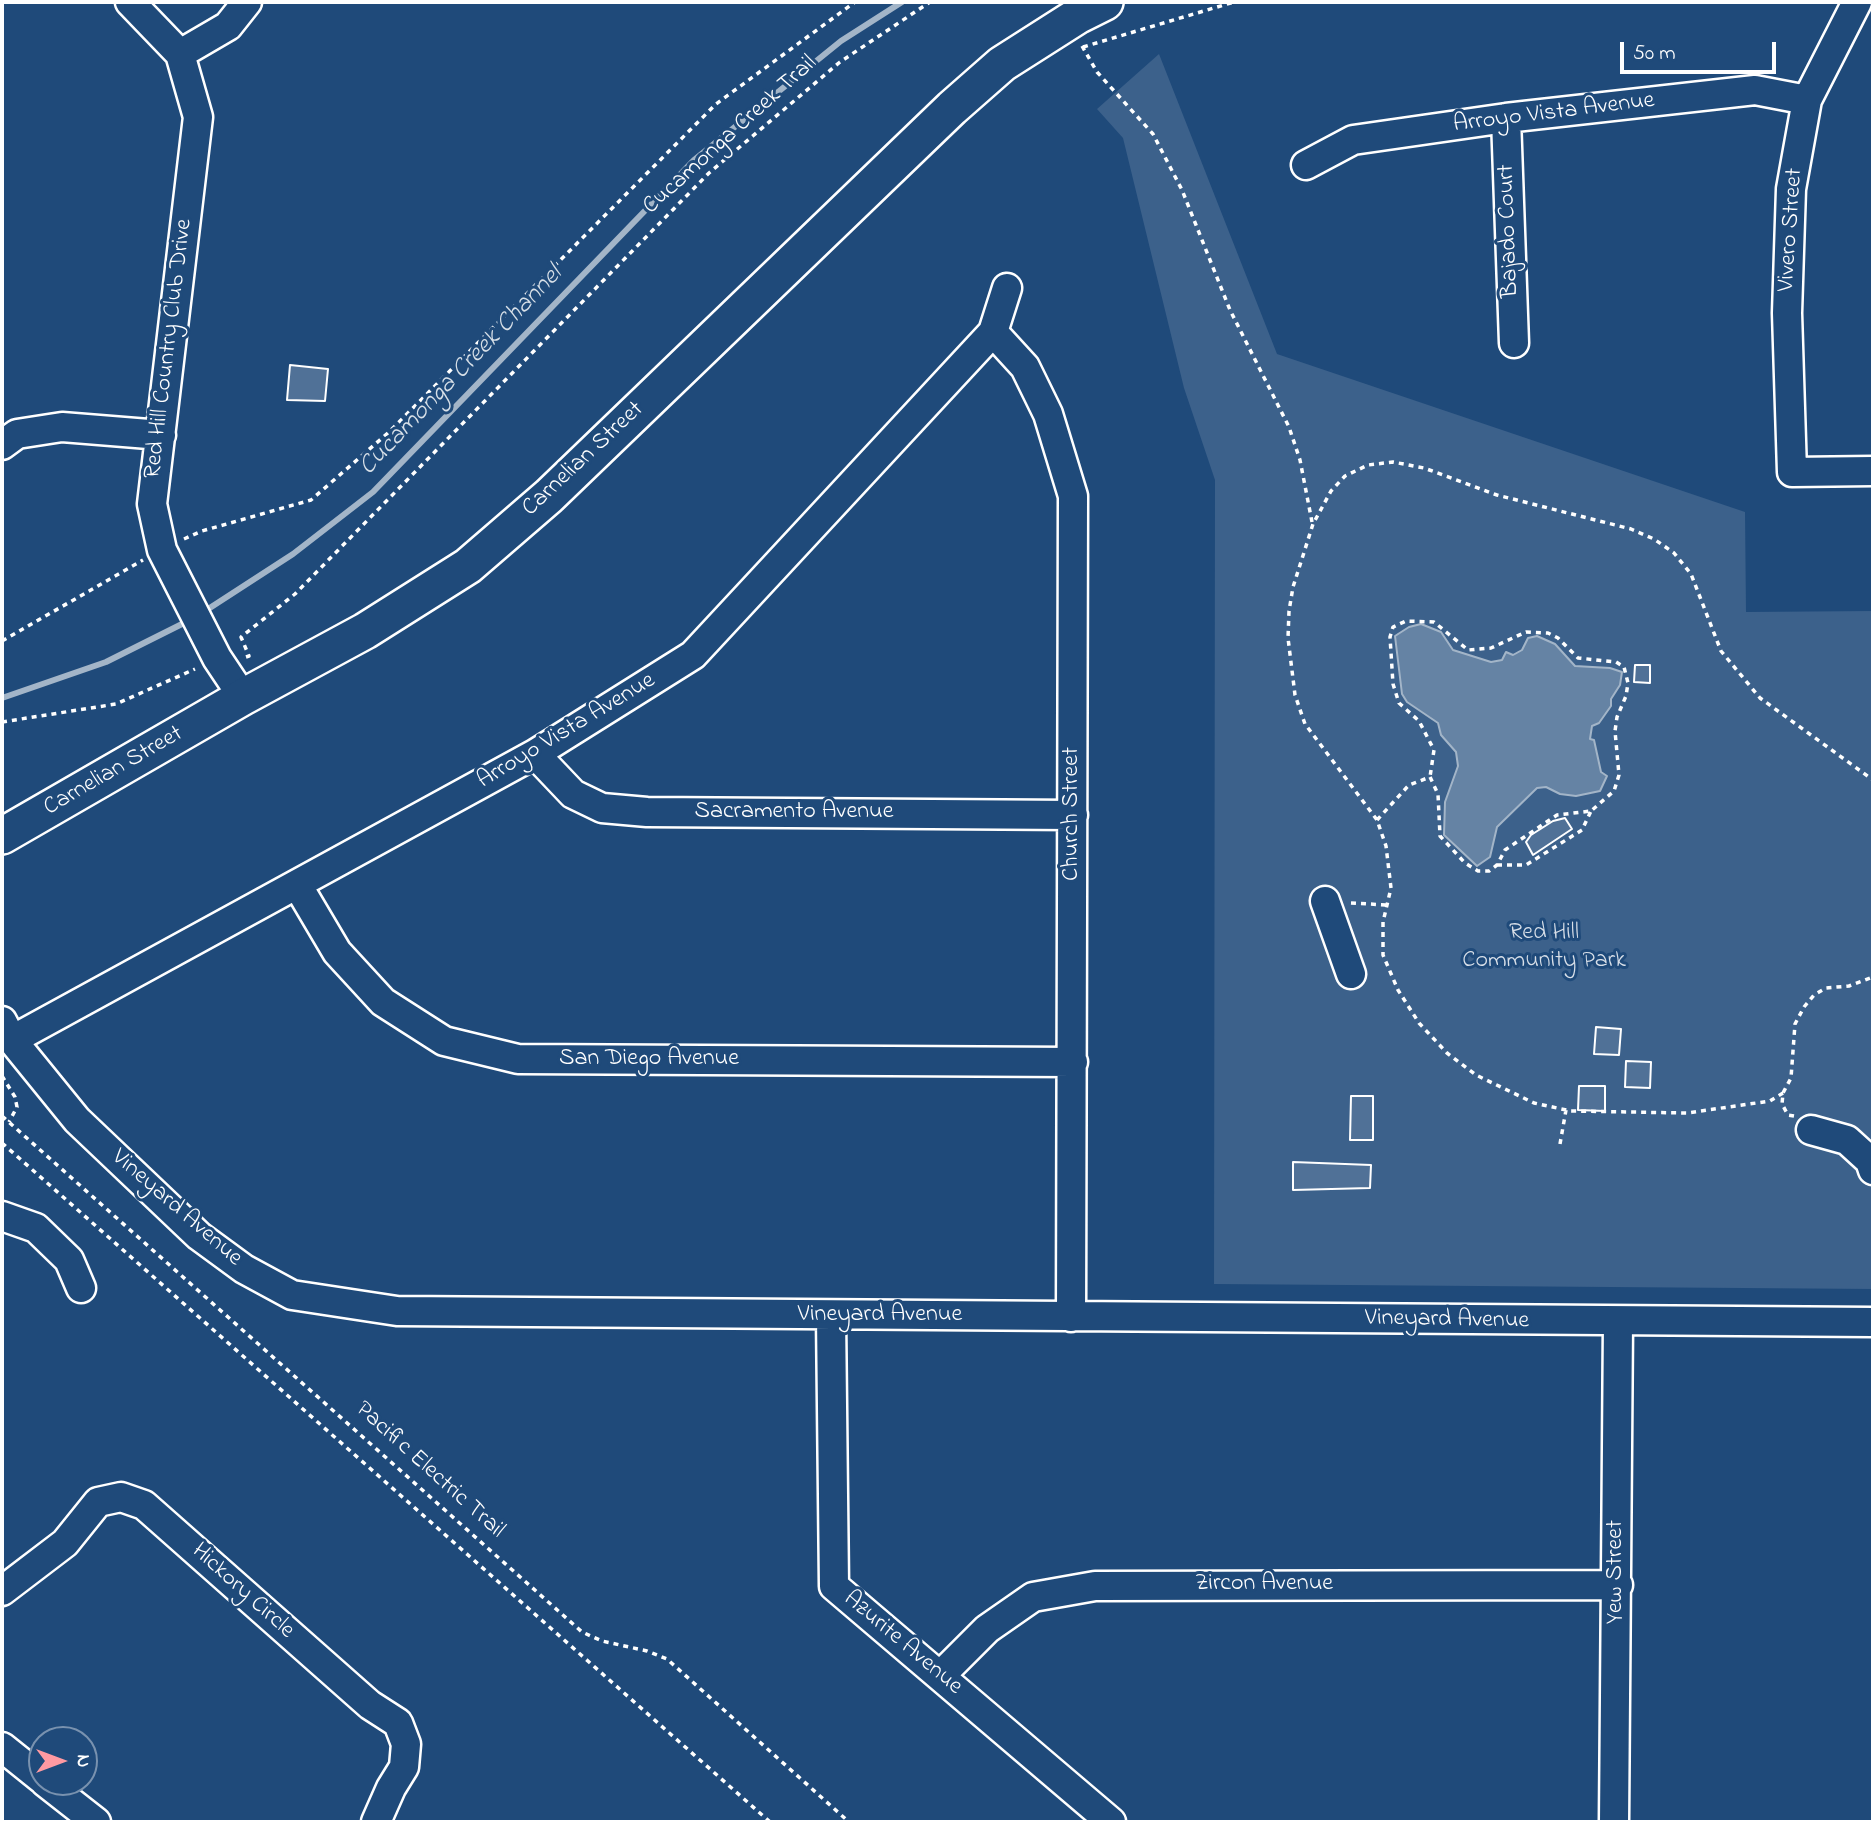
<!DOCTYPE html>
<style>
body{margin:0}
#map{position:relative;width:1875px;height:1824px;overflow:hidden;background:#1f4a7a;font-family:"Indie Flower",sans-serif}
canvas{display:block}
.frame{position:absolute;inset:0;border:4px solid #fff;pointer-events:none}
.north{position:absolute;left:28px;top:1726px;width:70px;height:70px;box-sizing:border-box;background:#1f4a7a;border:2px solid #7992af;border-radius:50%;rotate:90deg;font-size:19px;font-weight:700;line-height:28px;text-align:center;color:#fff}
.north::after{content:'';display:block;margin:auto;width:24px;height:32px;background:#ff9aa2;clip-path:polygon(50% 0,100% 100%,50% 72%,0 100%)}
.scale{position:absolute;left:1620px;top:42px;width:156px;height:32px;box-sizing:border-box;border:4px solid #fff;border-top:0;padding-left:9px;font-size:21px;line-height:24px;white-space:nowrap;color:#fff;-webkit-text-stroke:5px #1f4a7a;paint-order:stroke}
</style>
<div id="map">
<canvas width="1875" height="1824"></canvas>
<div class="frame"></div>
<div class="north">N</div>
<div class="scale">50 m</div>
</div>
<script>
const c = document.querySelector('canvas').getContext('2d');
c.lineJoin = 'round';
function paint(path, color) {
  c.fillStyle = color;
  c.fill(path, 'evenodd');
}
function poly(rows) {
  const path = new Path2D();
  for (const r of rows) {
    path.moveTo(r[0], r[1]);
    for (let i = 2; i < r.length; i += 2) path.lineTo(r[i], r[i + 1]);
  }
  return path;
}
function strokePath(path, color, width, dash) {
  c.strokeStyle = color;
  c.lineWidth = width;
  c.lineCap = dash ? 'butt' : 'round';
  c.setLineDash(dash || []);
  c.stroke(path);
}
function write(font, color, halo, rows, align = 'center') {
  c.font = font + ' "Indie Flower",sans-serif';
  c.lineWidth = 6;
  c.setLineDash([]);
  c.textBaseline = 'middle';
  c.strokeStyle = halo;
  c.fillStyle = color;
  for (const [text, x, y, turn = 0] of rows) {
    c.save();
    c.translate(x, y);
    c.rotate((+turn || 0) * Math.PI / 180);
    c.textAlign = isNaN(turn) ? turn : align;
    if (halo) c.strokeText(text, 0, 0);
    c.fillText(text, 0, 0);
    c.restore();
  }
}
paint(poly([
 [1159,54,1277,354,1745,512,1746,612,1873,611,1873,1289,1214,1284,1215,480,1184,388,1123,138,1097,109]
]), '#3c618b');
const water = poly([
 [1421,624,1441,632,1453,650,1491,662,1502,660,1506,652,1513,655,1522,650,1528,638,1537,636,1555,644,1575,666,1610,668,1622,672,1620,685,1611,699,1611,706,1599,723,1592,726,1590,739,1594,740,1601,772,1607,776,1600,791,1576,796,1560,794,1546,787,1537,788,1497,827,1490,857,1477,866,1444,835,1445,802,1458,766,1456,752,1441,735,1438,723,1407,702,1402,694,1395,636,1409,627,1421,624]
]);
paint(water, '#6583a4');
strokePath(water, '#a3b5c8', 2);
strokePath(poly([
 [202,613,293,554,373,492,694,160,841,41,902,2],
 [2,698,106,662,190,620]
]), '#a3b5c8', 6);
const building = poly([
 [290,365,328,369,325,401,287,400,290,365],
 [1635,665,1650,665,1650,683,1634,682,1635,665],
 [1565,818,1572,829,1533,855,1526,842,1531,835,1553,821,1565,818],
 [1596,1027,1621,1029,1619,1055,1594,1054,1596,1027],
 [1626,1061,1651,1062,1650,1088,1625,1087,1626,1061],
 [1579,1086,1605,1086,1605,1111,1578,1110,1579,1086],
 [1351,1096,1373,1096,1373,1140,1350,1140,1351,1096],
 [1293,1162,1371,1165,1370,1188,1293,1190,1293,1162]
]);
paint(building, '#507197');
strokePath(building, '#fff', 2);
const minor = poly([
 [130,2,180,54,198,117,152,504,162,550,217,658,243,697],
 [1857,2,1807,100,1791,189,1787,313,1792,472,1873,471],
 [180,54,228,26,247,2],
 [1506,118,1514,343],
 [1306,165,1353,140,1506,118,1755,90,1807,100],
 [993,332,1025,367,1048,414,1073,496,1071,1317],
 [2,445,17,434,62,427,161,435],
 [535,754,573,794,602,808,647,812,1073,815],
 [298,886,337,952,383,1002,444,1041,518,1059,1073,1062],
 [1325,901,1351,974],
 [2,1021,12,1040,77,1120,199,1236,244,1269,292,1295,397,1311,1873,1322],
 [12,1040,535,754,693,655,993,332,1007,288],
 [1811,1130,1847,1140,1870,1161,1873,1170],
 [2,1216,36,1228,69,1260,81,1288],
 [831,1316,834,1586,1111,1822],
 [2,1591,65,1543,98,1502,121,1497,144,1505,370,1705,398,1723,406,1744,404,1767,391,1788,376,1822],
 [940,1676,987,1629,1033,1597,1095,1586,1618,1585],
 [2,1747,42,1779],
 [45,1782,96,1822],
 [1614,1822,1618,1322]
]);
const major = poly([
 [2,836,243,697,365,631,468,566,549,496,952,108,1002,64,1079,15,1105,2]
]);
strokePath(minor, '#fff', 33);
strokePath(major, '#fff', 40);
strokePath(poly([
 [1082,46,1097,72,1153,134,1182,190,1230,310,1289,427,1300,460,1312,522],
 [1083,47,1234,2],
 [184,539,202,531,311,500,389,432,716,104,855,2],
 [2,641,143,560],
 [246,657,249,656,241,637,295,594,709,173,840,62,930,2],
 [2,722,116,704,195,669],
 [1377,820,1409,785,1430,777,1438,794,1440,836,1465,863,1478,871,1489,871,1497,865,1505,850,1557,815,1591,811,1614,791,1619,775,1615,731,1617,717,1626,696,1628,683,1624,667,1616,662,1578,658,1558,638,1548,633,1526,632,1491,648,1468,650,1434,622,1406,621,1393,627,1390,637,1393,684,1399,703,1419,721,1434,750,1430,777],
 [1497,865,1526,865,1582,830,1591,811],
 [1351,903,1387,905],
 [2,1076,15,1097,17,1107,9,1122],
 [1783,1093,1770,1101,1687,1113,1571,1111,1534,1103,1476,1075,1447,1053,1419,1023,1398,990,1383,955,1383,922,1391,888,1386,846,1377,820,1305,724,1295,695,1288,638,1289,611,1293,587,1313,524,1331,491,1345,476,1368,465,1393,462,1424,468,1497,495,1631,529,1654,539,1674,553,1691,574,1721,651,1760,698,1873,780],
 [2,1116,582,1632,602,1641,647,1651,667,1659,849,1822],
 [1794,1116,1788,1115,1782,1104,1783,1093,1791,1078,1795,1024,1804,1007,1814,995,1826,988,1849,986,1873,977],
 [2,1143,770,1822],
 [1560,1144,1566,1110]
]), '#fff', 3.5, [5, 5]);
strokePath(minor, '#1f4a7a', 28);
strokePath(major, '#1f4a7a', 35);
write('24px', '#fff', '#1f4a7a', [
 ["Arroyo Vista Avenue",1554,114,-7],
 ["Cucamonga Creek Trail",731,136,-42],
 ["Vivero Street",1792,230,-86],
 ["Bajado Court",1510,231,-92],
 ["Red Hill Country Club Drive",170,349,-83],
 ["Carnelian Street",584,460,-43],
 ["Arroyo Vista Avenue",567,732,-31],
 ["Carnelian Street",114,772,-30],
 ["Sacramento Avenue",794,813],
 ["Church Street",1073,814,-90],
 ["San Diego Avenue",649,1060],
 ["Vineyard Avenue",176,1209,41],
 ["Vineyard Avenue",880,1316],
 ["Vineyard Avenue",1447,1321,1],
 ["Pacific Electric Trail",429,1471,42],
 ["Yew Street",1617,1572,-90],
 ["Zircon Avenue",1264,1585],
 ["Hickory Circle",242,1592,42],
 ["Azurite Avenue",902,1644,40]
]);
write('24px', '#d8dfe8', '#1f4a7a', [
 ["Red Hill",1544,934],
 ["Community Park",1544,962]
]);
write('italic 26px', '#d8e0e8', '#1f4a7a', [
 ["Cucamonga Creek Channel",462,372,-46]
]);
</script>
